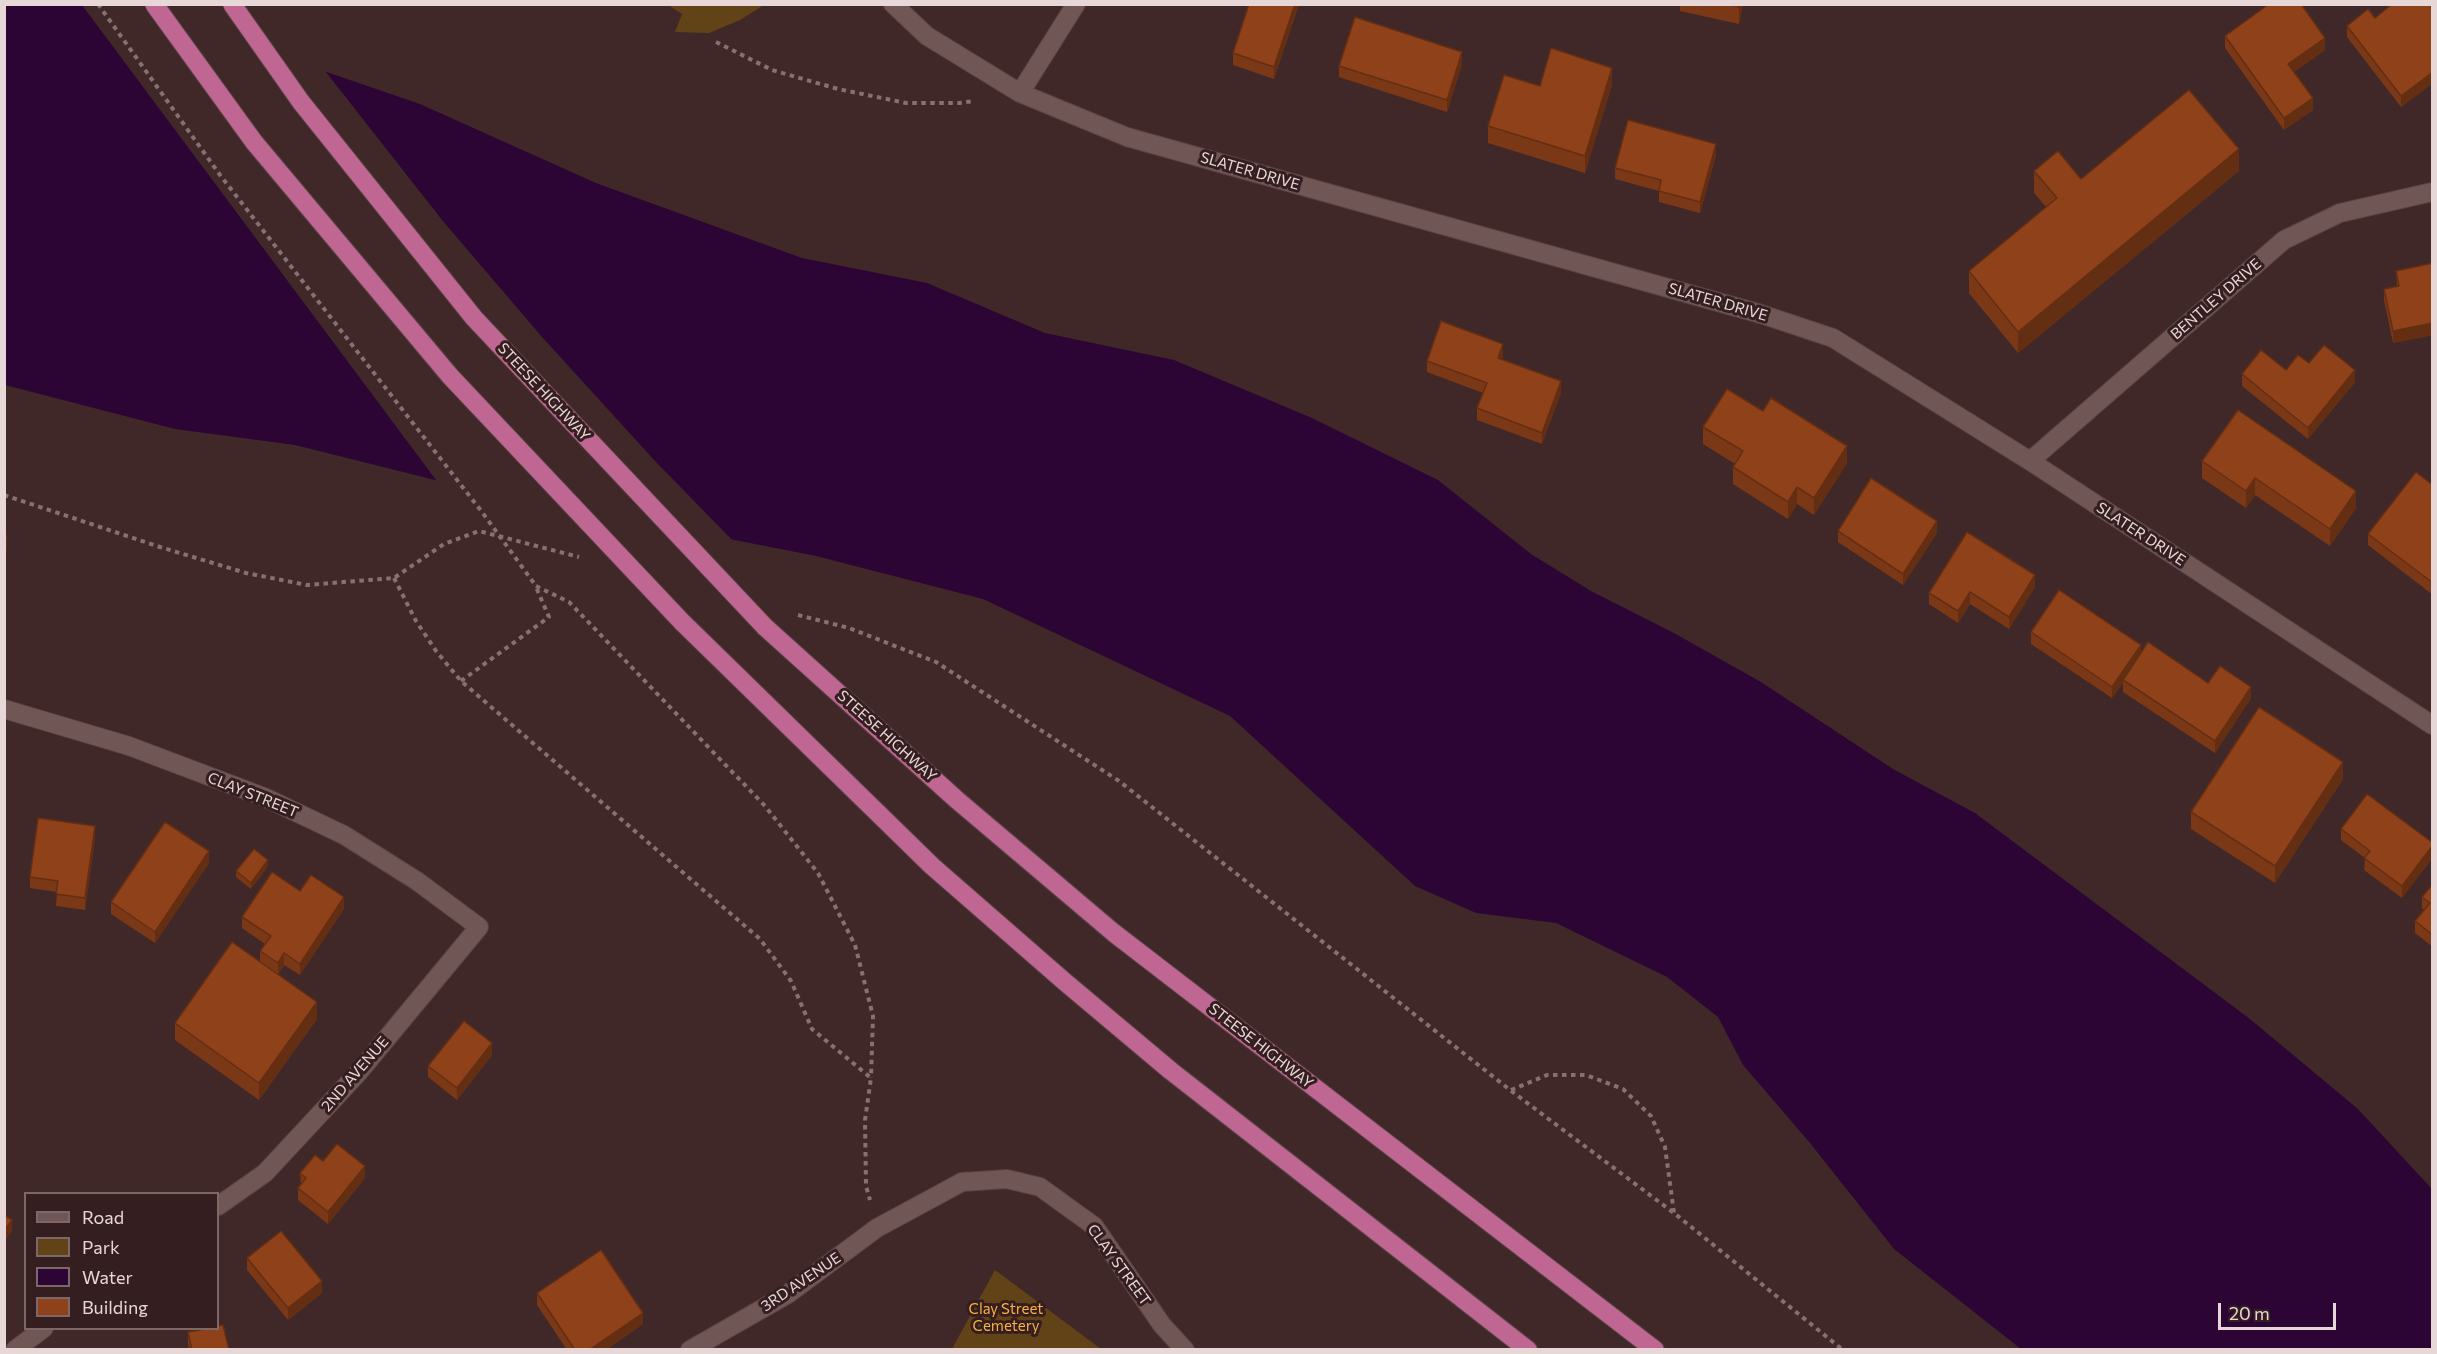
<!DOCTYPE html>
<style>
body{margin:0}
#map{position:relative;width:2437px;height:1354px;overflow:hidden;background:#402829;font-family:Commissioner,sans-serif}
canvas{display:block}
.frame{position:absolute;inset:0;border:6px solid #e7d7d7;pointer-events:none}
.legend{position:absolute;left:24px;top:1192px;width:195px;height:138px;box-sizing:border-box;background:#351e1f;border:2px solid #7c6869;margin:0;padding:8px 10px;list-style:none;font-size:18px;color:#e7d7d7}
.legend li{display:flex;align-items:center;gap:12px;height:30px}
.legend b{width:30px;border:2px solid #7c6869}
.scale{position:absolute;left:2218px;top:1303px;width:118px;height:27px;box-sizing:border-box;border:3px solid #e7d7d7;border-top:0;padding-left:8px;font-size:18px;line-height:21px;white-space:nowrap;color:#e7d7d7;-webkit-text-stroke:4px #351e1f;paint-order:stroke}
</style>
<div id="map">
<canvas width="2437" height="1354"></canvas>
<div class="frame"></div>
<ul class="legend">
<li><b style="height:8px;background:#715656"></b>Road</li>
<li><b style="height:16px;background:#624317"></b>Park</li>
<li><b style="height:16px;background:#2d0534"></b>Water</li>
<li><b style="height:16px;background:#8f4119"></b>Building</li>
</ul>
<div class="scale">20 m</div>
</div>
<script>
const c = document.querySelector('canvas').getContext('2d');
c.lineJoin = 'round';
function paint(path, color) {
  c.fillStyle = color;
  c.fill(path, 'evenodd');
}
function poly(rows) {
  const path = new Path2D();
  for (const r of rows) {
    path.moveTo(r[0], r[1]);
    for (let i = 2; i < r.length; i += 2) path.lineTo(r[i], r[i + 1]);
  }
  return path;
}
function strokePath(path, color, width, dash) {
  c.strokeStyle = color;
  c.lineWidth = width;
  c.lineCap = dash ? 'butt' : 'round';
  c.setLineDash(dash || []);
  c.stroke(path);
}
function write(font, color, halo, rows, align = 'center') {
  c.font = font + ' Commissioner,sans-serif';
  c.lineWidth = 6;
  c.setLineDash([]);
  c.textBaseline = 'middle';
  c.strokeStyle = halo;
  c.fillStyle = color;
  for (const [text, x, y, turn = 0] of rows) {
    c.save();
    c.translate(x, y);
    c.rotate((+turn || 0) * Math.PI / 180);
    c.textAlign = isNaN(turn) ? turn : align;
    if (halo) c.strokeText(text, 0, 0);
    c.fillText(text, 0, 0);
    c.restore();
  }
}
paint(poly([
 [672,5,672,4,764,5,740,20,709,33,675,32,682,14,671,7],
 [995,1270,1101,1349,952,1349]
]), '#624317');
paint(poly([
 [4,5,131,5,420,104,596,183,802,258,927,283,1045,333,1174,360,1312,418,1438,480,1531,554,1591,591,1674,633,1761,682,1893,769,1975,813,2250,1019,2358,1109,2432,1189,2432,1349,2021,1349,1894,1249,1810,1143,1743,1065,1718,1017,1667,977,1556,923,1476,913,1415,886,1230,716,983,599,816,556,455,485,295,445,175,429,5,385]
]), '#2d0534');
paint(poly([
 [140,4,322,67,442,220,542,337,655,461,735,543,439,484,82,5]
]), '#402829');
const minor = poly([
 [893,4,927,36,1020,93,1127,137,1761,314,1833,338,2030,461,2432,725],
 [1020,93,1076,4],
 [2030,461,2284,240,2340,213,2432,192],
 [4,709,129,746,264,797,344,835,417,881,479,927,358,1073,265,1173,218,1206],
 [15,1350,44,1328],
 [690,1350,788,1294,877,1228,962,1182,1007,1179,1040,1187,1094,1226,1162,1325,1185,1350]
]);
const trunk = poly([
 [682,622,932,866,1065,982,1171,1071,1528,1350],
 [765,627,957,800,1114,933,1655,1350]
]);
strokePath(minor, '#584444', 20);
strokePath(trunk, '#584444', 20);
strokePath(poly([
 [716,42,772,70,838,89,906,103,959,103,975,101],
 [4,495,160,547,246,573,307,585,394,578,444,544,479,531,579,557],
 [394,578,416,621,436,651,461,681,760,939,791,981,812,1029,871,1078,865,1120,866,1186,870,1200],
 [536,586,569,602,765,806,818,873,855,945,873,1016,871,1078],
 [798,615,849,628,936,662,1119,781,1510,1090,1674,1213,1843,1350],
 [461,681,549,617,536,587],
 [1511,1090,1547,1075,1586,1075,1623,1089,1651,1116,1665,1147,1674,1213]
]), '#857171', 4, [4.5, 4.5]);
strokePath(minor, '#715656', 18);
strokePath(trunk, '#c06693', 18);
const trunkBridge = poly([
 [154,4,254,142,450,376,682,622],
 [232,4,301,102,474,318,765,627]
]);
strokePath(trunkBridge, '#584444', 20, []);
strokePath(poly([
 [98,4,220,175,482,512,536,586]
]), '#857171', 4, [4.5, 4.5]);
strokePath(trunkBridge, '#c06693', 18);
paint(poly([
 [1246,4,1299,4,1274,79,1233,65,1233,53,1249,5],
 [1680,4,1743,4,1739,24,1680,11],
 [2433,9,2433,83,2401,107,2347,37,2347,26],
 [2225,36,2325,50,2294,72,2313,110,2284,130,2225,48],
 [1462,64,1447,112,1339,77,1339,66],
 [1612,85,1585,173,1488,143,1488,126,1540,86],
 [1716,155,1700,213,1659,202,1659,191,1615,179,1615,168],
 [2034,171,2081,179,2239,171,2018,353,1969,293,1969,271,2046,207,2034,193],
 [2433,263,2433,335,2393,343,2384,300,2384,289,2397,286,2396,271],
 [1503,356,1502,359,1561,393,1542,444,1477,420,1477,408,1483,393,1427,372,1427,361],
 [2309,363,2355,382,2308,439,2242,386,2242,374,2286,370],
 [1763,411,1847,463,1814,515,1797,504,1788,519,1733,484,1733,467,1735,464,1703,444,1703,427],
 [2202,461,2356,508,2330,546,2255,495,2246,508,2202,478],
 [2433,485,2433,595,2368,545,2368,534],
 [1838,531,1937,533,1903,585,1838,542],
 [2035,587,2009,629,1970,604,1958,623,1929,604,1929,593],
 [2031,632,2141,653,2208,683,2251,698,2215,753,2123,692,2123,683,2112,698,2031,644],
 [2343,779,2275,883,2191,829,2191,812],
 [2341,829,2433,845,2433,857,2402,898,2364,870,2365,858,2341,840],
 [95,838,85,910,56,906,57,892,30,888,30,877],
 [209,863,155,943,111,914,111,902],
 [268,866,251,889,236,877,236,871],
 [2433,884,2433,947,2415,933,2415,921,2424,910,2422,908,2422,897],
 [300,891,344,909,300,975,284,965,278,975,317,1019,259,1100,175,1040,175,1023,260,962,260,951,265,944,242,928,242,917],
 [492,1055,457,1100,428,1077,428,1066],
 [323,1161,365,1178,328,1224,298,1200,298,1188,301,1185,300,1173],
 [247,1258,322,1293,288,1320,247,1270],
 [537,1293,643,1324,606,1350,567,1350,537,1305],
 [188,1332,229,1350,189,1350,188,1344]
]), '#7b3816');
paint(poly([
 [1295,4,1299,4,1274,79,1274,67],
 [1739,4,1743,4,1739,24],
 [2325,38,2325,50,2288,76,2288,64],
 [1462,52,1462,64,1447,112,1447,100],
 [1612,68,1612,85,1585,173,1585,156],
 [2433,72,2433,83,2401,107,2401,96],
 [2313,98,2313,110,2284,130,2284,118],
 [1716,144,1716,155,1700,213,1700,202],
 [2239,149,2239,171,2018,353,2018,332],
 [2433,323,2433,335,2393,343,2393,331],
 [1503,344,1503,356,1498,369,1498,358],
 [2355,370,2355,382,2308,439,2308,428],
 [1561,381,1561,393,1542,444,1542,433],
 [1847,446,1847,463,1814,515,1814,498],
 [2255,478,2255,495,2246,508,2246,491],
 [1797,487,1797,504,1788,519,1788,502],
 [2356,491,2356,508,2330,546,2330,529],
 [1937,521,1937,533,1903,585,1903,574],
 [7,536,7,548,4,563,4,551],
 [2035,575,2035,587,2009,629,2009,617],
 [1970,592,1970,604,1958,623,1958,611],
 [2141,645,2141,657,2123,680,2123,683,2112,698,2112,687],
 [2251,687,2251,698,2215,753,2215,741],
 [2343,762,2343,779,2275,883,2275,866],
 [95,826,95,838,85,910,85,898],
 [2433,845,2433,857,2402,898,2402,886],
 [209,851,209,863,155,943,155,932],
 [268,860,268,866,251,889,251,883],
 [344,897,344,909,300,975,300,964],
 [284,953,284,965,278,975,278,963],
 [317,1002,317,1019,259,1100,259,1083],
 [492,1043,492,1055,457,1100,457,1088],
 [365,1166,365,1178,328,1224,328,1212],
 [12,1220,12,1231,4,1243,4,1231],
 [322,1281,322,1293,288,1320,288,1308],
 [643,1313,643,1324,606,1350,589,1350]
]), '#642e12');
const building = poly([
 [1249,4,1295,4,1274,67,1233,53,1249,4],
 [1728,4,1739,4,1739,7,1728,4],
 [2269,4,2301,4,2325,38,2288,64,2313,98,2284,118,2225,36,2269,4],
 [2392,4,2429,4,2433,9,2433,72,2401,96,2347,26,2368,9,2375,18,2392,4],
 [1355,17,1462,52,1447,100,1339,66,1355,17],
 [1551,48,1612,68,1585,156,1488,126,1504,75,1540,86,1551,48],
 [2189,90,2239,149,2018,332,1969,271,2057,198,2034,171,2058,151,2081,179,2189,90],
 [1628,120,1716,144,1700,202,1659,191,1661,180,1615,168,1628,120],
 [2433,263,2433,323,2393,331,2384,289,2399,286,2396,271,2433,263],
 [1441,321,1503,344,1498,358,1561,381,1542,433,1477,408,1487,383,1427,361,1441,321],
 [2324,345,2355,370,2308,428,2242,374,2261,350,2286,370,2298,355,2309,363,2324,345],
 [1727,389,1763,411,1771,398,1847,446,1814,498,1797,487,1788,502,1733,467,1743,451,1703,427,1727,389],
 [2238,410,2356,491,2330,529,2255,478,2246,491,2202,461,2238,410],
 [2416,472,2433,485,2433,583,2368,534,2416,472],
 [1871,478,1937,521,1903,574,1838,531,1871,478],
 [1967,532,2035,575,2009,617,1970,592,1958,611,1929,593,1967,532],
 [4,536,7,536,4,551,4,536],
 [2059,590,2141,645,2112,687,2031,632,2059,590],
 [2148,642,2208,683,2220,666,2251,687,2215,741,2123,680,2148,642],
 [2259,707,2343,762,2275,866,2191,812,2259,707],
 [2367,794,2433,843,2433,845,2402,886,2364,858,2370,851,2341,829,2367,794],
 [38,818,95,826,85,898,56,894,58,881,30,877,38,818],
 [165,822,209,851,155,932,111,902,165,822],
 [254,849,268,860,251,883,236,871,254,849],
 [272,872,300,891,311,875,344,897,300,964,284,953,278,963,260,951,271,936,242,917,272,872],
 [2433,884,2433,935,2415,921,2430,903,2422,897,2433,884],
 [232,942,317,1002,259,1083,175,1023,232,942],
 [464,1021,492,1043,457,1088,428,1066,464,1021],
 [337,1144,365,1166,328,1212,298,1188,306,1178,300,1173,315,1155,323,1161,337,1144],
 [4,1215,12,1220,4,1231,4,1215],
 [281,1231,322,1281,288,1308,247,1258,281,1231],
 [601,1250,643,1313,589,1350,575,1350,537,1293,601,1250],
 [223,1325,229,1350,192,1350,188,1332,205,1329,218,1329,218,1326,223,1325]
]);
paint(building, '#8f4119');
strokePath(building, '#642e12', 1.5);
write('15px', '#e7d7d7', '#351e1f', [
 ["SLATER DRIVE",1250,171,16],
 ["BENTLEY DRIVE",2216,299,-41],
 ["SLATER DRIVE",1718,302,16],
 ["STEESE HIGHWAY",544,392,47],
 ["SLATER DRIVE",2141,534,33],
 ["STEESE HIGHWAY",887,736,42],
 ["CLAY STREET",253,795,22],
 ["STEESE HIGHWAY",1261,1046,38],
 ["2ND AVENUE",355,1074,-49],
 ["CLAY STREET",1119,1265,54],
 ["3RD AVENUE",801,1282,-34]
]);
write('15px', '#fbb144', '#351e1f', [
 ["Clay Street",1006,1309],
 ["Cemetery",1006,1326]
]);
</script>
